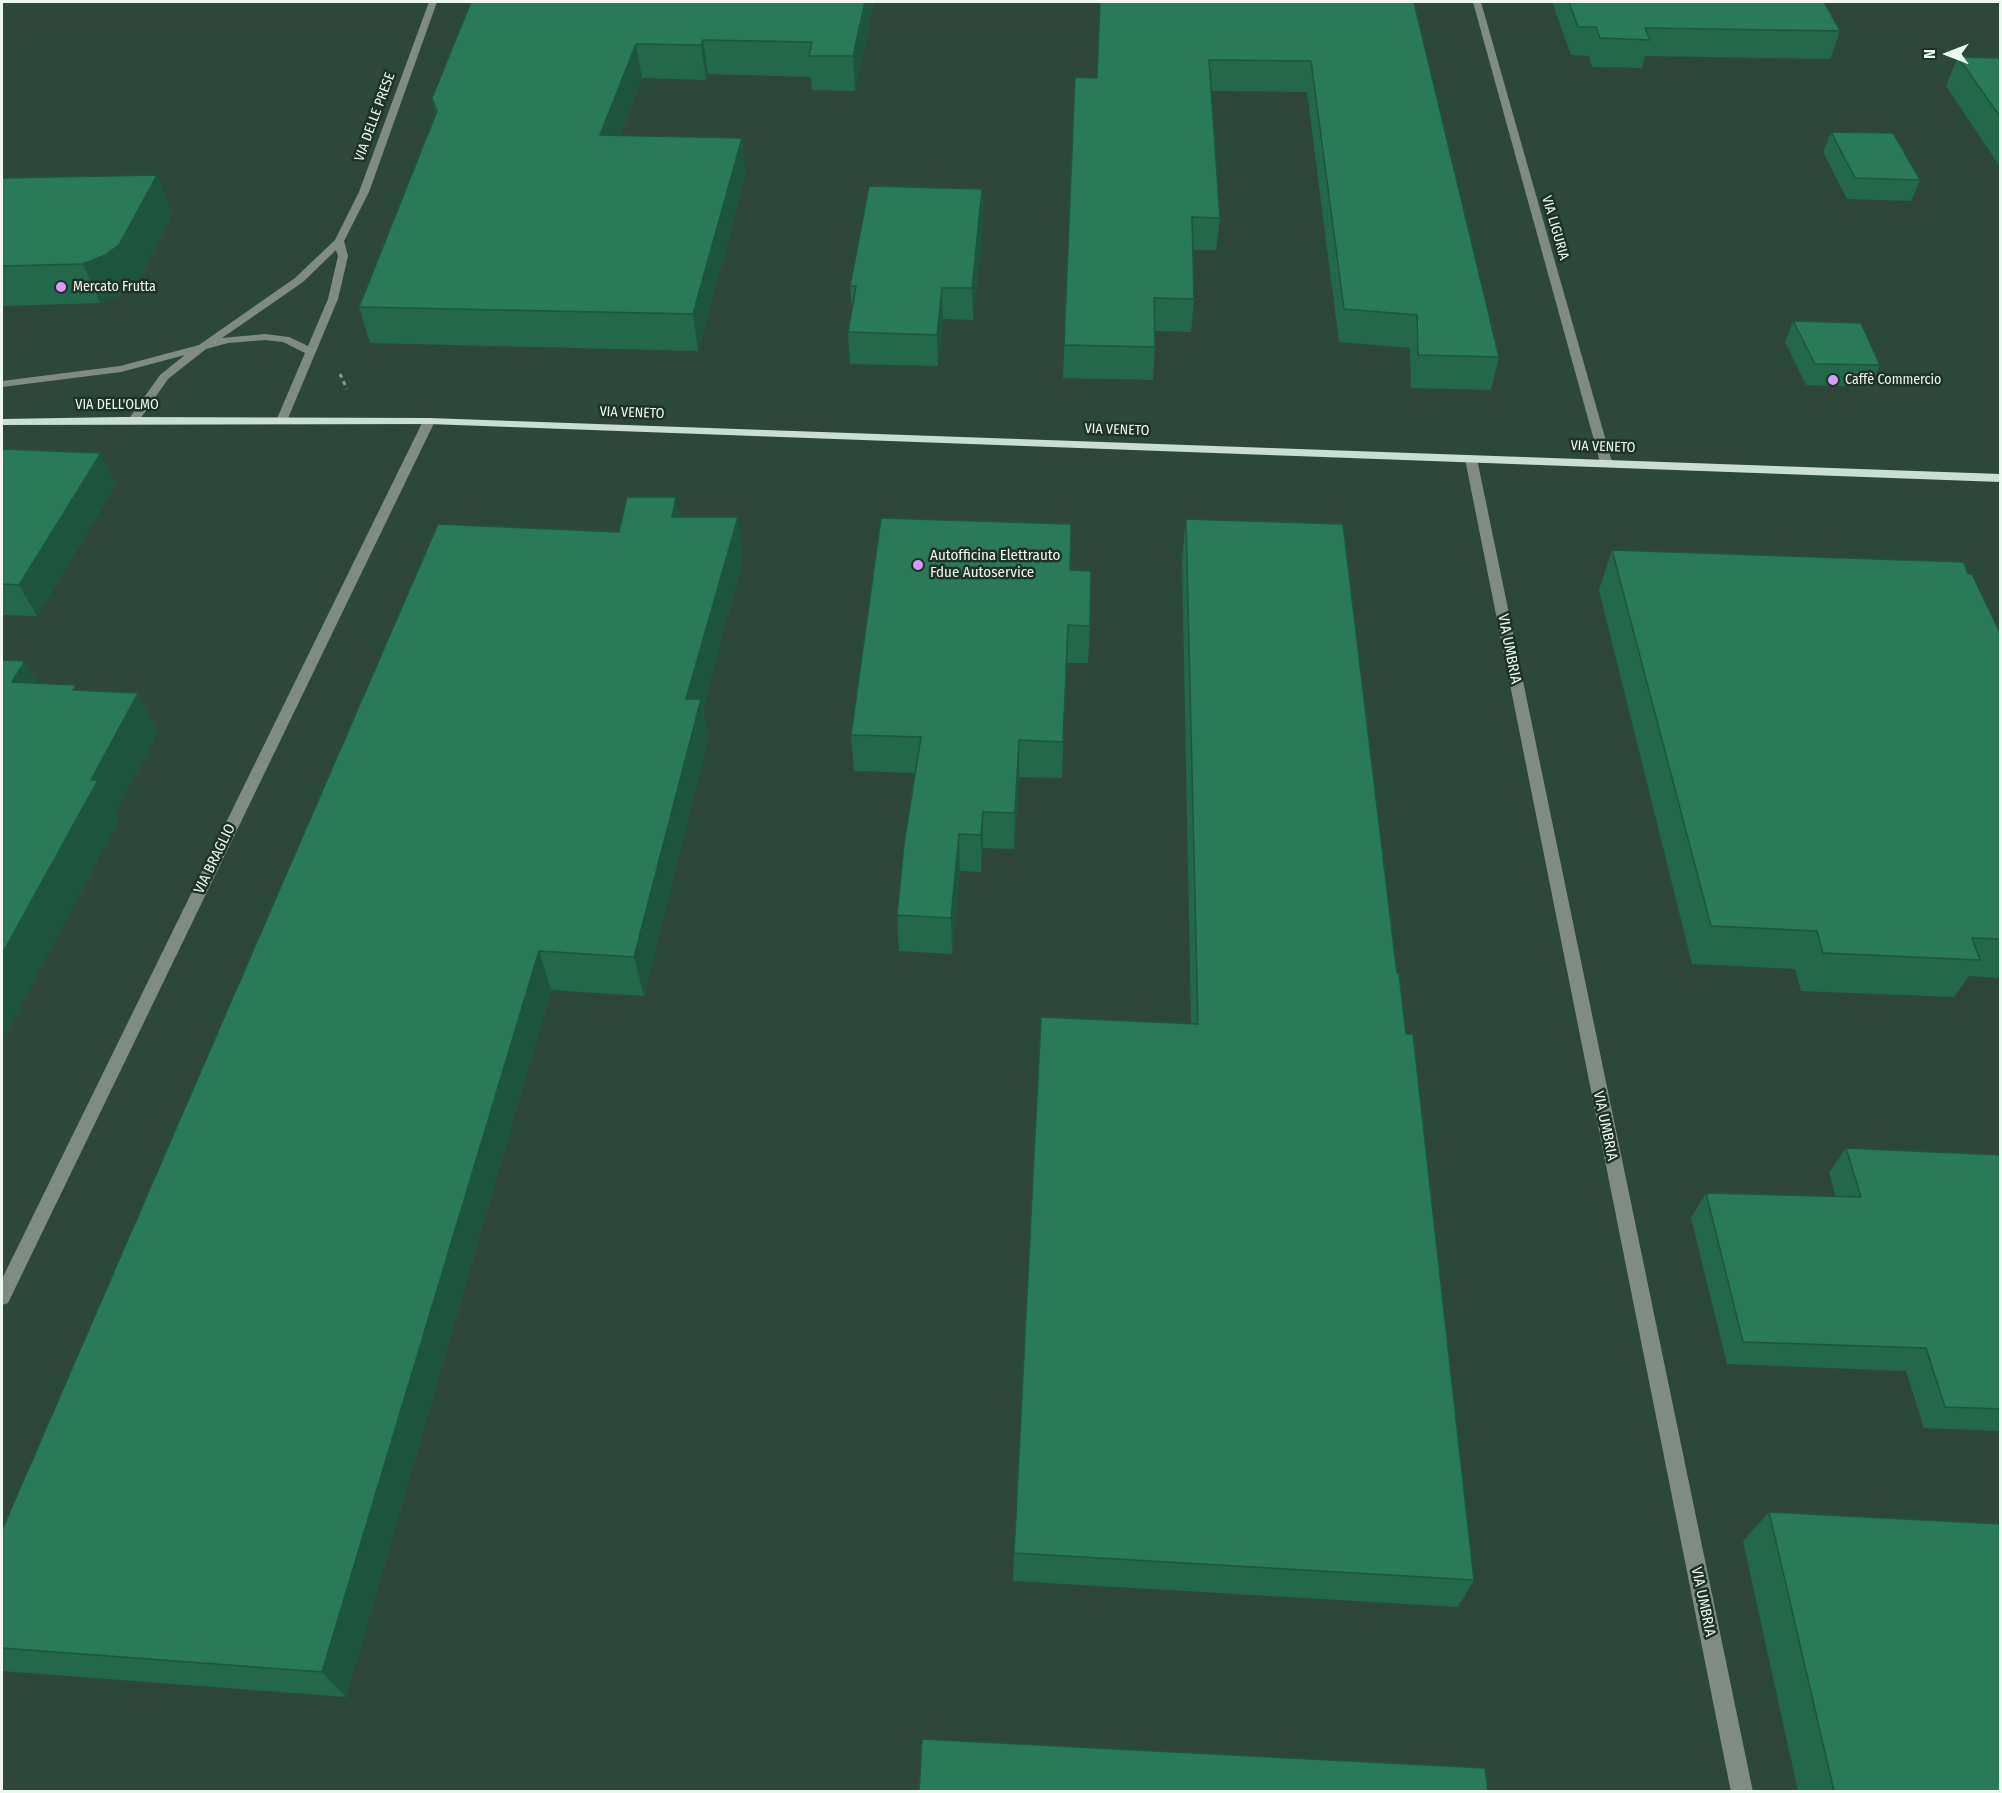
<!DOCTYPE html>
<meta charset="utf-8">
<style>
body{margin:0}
#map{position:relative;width:2002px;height:1793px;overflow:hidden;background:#293c33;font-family:"Fira Sans Condensed",sans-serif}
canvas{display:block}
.frame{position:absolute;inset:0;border:3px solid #ecf8f1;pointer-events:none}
.north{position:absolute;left:1918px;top:24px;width:60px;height:60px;-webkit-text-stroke:4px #1f3229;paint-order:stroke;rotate:270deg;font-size:16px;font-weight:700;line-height:24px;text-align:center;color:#ecf8f1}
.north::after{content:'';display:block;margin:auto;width:21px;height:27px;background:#ecf8f1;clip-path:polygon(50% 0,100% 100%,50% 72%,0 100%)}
</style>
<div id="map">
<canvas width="2002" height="1793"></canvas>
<div class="frame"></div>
<div class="north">N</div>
</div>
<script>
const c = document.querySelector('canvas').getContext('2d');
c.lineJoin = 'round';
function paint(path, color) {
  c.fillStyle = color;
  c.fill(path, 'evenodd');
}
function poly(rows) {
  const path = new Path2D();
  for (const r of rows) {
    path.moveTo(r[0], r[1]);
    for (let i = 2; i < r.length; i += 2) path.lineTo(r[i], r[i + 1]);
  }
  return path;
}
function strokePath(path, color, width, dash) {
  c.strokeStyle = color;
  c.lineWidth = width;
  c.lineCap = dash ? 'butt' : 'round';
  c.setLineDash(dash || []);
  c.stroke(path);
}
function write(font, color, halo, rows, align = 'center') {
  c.font = font + ' "Fira Sans Condensed",sans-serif';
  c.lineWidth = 5;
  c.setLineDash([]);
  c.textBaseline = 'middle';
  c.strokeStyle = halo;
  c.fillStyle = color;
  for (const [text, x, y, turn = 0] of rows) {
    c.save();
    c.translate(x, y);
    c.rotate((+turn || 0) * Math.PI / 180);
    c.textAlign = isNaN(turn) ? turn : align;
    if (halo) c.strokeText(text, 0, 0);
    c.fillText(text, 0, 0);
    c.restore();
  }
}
paint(poly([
 [2,2,2000,2,2000,1791,2,1791]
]), '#2d483b');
strokePath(poly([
 [340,374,347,389]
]), '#8b9b93', 3, [4, 4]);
paint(poly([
 [429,2,437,2,369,192,344,241,348,256,338,299,286,423,278,423,276,421,305,353,283,342,265,340,228,343,206,349,168,379,138,422,134,423,128,420,160,375,185,355,121,372,2,387,2,381,120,366,199,345,295,278,335,240,359,192,429,2],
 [336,250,338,256,328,299,308,346,289,337,265,334,222,338,303,282,336,250],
 [1473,2,1481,2,1612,462,1610,465,1602,465,1600,462,1473,2],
 [429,418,435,421,8,1303,2,1305,2,1279,423,421,429,418],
 [1471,455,1477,459,1753,1792,1731,1792,1465,459,1471,455]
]), '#818b85');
paint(poly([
 [122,417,429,418,2000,474,2000,482,429,424,2,425,2,419,122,417]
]), '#caded3');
paint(poly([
 [471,2,874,2,855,91,812,90,811,77,708,74,706,80,642,78,620,135,746,174,698,351,370,343,359,307,436,114,432,98],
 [1414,2,1499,357,1491,390,1411,388,1410,348,1339,342,1307,92,1211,91,1220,218,1216,250,1193,250,1194,299,1191,332,1155,331,1155,347,1153,380,1063,378,1075,77,1097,78],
 [1552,2,1824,2,1840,31,1830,59,1645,56,1642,68,1592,67,1589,56,1571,55],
 [1958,57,2001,58,2001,168,1946,86],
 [1831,132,1920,180,1911,201,1847,199,1823,152],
 [157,175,172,214,136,285,122,295,100,303,2,306,2,178],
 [982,189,983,219,973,320,943,319,938,366,850,364,848,332,852,311,850,286],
 [1793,321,1880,365,1871,387,1806,385,1785,342],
 [2,449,116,484,37,616,2,615],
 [679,517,743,558,703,708,708,740,644,996,551,990,346,1697,2,1671,2,1530],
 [1186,519,1397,973,1406,1034,1474,1580,1458,1607,1013,1581,1014,1553,1191,1024,1182,558],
 [1612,550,1968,574,2001,635,2001,978,1969,976,1954,997,1801,991,1795,969,1692,964,1599,590],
 [1070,570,1090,626,1088,663,1066,663,1062,778,1019,777,1014,849,983,848,981,872,960,871,952,954,899,951,897,915,915,773,854,771,851,735],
 [1846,1148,2001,1155,2001,1431,1924,1428,1906,1371,1727,1364,1691,1218,1706,1193,1836,1197,1829,1173],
 [1769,1512,2001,1791,1798,1791,1743,1541]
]), '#24684c');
paint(poly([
 [865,2,874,2,855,91,853,56],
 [703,40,708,74,706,80,701,45],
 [636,44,642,78,606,170,600,135],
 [742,138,746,174,698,351,693,314],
 [157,175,172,214,136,285,122,295,100,303,83,264],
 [982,189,983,219,973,320,972,288],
 [942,288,943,319,938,366,937,335],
 [101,453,116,484,37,616,19,585],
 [676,497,683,538,672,517],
 [738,517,743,558,703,708,708,740,644,996,634,957,686,699],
 [25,661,47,701,12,682],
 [138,693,158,733,116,812,120,819,2,1041,2,954,91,780],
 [1019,740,1019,777,1014,849,1015,813],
 [983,812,983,848,981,872,981,835],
 [959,834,960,871,952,954,951,918],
 [539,951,551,990,346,1697,322,1672]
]), '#1d553e');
const building = poly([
 [471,2,865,2,853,56,809,56,812,42,703,40,701,45,636,44,600,135,742,138,693,314,359,307,437,111,432,98,471,2],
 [1100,2,1414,2,1499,357,1418,355,1417,315,1344,309,1311,61,1209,60,1220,218,1192,217,1194,299,1154,298,1155,347,1064,345,1075,77,1097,78,1100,2],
 [1569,2,1824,2,1840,31,1645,28,1650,40,1600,38,1596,27,1578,27,1569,2],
 [1958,57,2001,58,2001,118,1958,57],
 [1831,132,1893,133,1920,180,1855,178,1831,132],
 [157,175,119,245,105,255,83,264,2,266,2,178,157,175],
 [869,186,982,189,972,288,942,288,937,335,848,332,856,286,850,286,869,186],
 [1793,321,1861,323,1880,365,1815,364,1793,321],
 [2,449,101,453,19,585,2,584,2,449],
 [627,497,676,497,672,517,738,517,686,699,701,699,634,957,539,951,322,1672,2,1648,2,1530,438,524,619,532,627,497],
 [881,518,1071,524,1070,570,1091,571,1090,626,1068,625,1063,742,1019,740,1015,813,983,812,981,835,959,834,951,918,897,915,904,844,921,737,851,735,881,518],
 [1186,519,1343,524,1397,973,1399,973,1406,1034,1413,1034,1474,1580,1014,1553,1041,1017,1198,1024,1186,519],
 [1612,550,1964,562,1968,574,1972,574,2001,635,2001,939,1972,938,1980,960,1823,953,1817,931,1711,926,1612,550],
 [2,660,25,661,12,682,76,685,73,690,138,693,91,780,98,780,2,954,2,660],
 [1846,1148,2001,1155,2001,1409,1945,1407,1926,1348,1743,1342,1706,1193,1861,1197,1846,1148],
 [1769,1512,2001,1524,2001,1791,1834,1791,1769,1512],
 [922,1739,1485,1768,1488,1791,919,1791,922,1739]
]);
paint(building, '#2a7958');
strokePath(building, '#1d553e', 1.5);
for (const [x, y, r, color] of [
 [61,287,6,"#d79bf9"],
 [1833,380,6,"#d79bf9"],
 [918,565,6,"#d79bf9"]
]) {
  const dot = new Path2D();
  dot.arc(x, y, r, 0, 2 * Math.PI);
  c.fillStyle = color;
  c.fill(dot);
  strokePath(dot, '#1f3229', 2);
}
write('14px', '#ecf8f1', '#1f3229', [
 ["VIA DELLE PRESE",375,117,-70],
 ["VIA LIGURIA",1555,228,74],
 ["VIA DELL'OLMO",117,405],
 ["VIA VENETO",632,413,2],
 ["VIA VENETO",1117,430,2],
 ["VIA VENETO",1603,447,2]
]);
write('14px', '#ecf8f1', '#1f3229', [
 ["Mercato Frutta",73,287],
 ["Caffè Commercio",1845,380]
], 'left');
write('15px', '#ecf8f1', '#1f3229', [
 ["Autofficina Elettrauto",930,556],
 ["Fdue Autoservice",930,573]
], 'left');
write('15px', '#ecf8f1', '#1f3229', [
 ["VIA UMBRIA",1509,649,79],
 ["VIA BRAGLIO",215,859,-64],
 ["VIA UMBRIA",1605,1126,78],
 ["VIA UMBRIA",1703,1602,78]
]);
</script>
